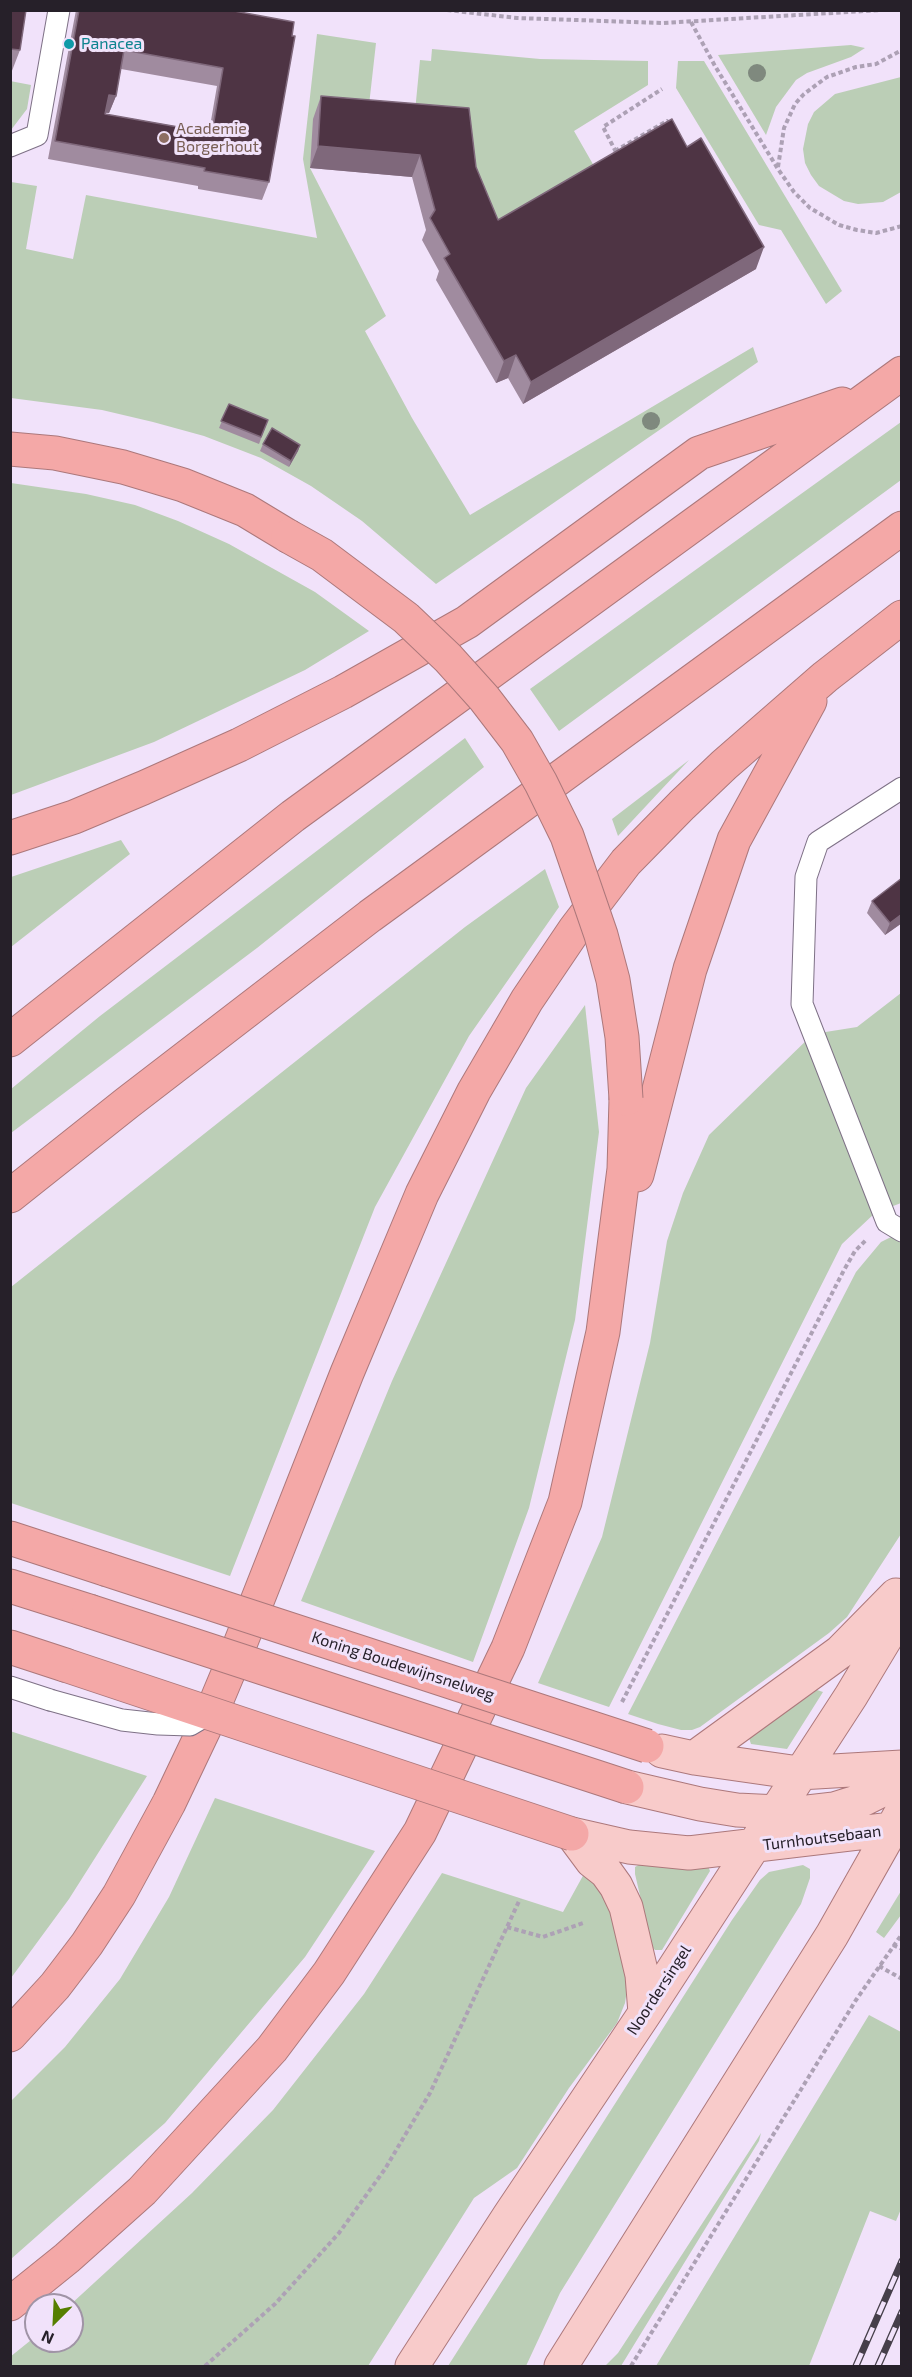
<!DOCTYPE html>
<style>
body{margin:0}
#map{position:relative;width:912px;height:2377px;overflow:hidden;background:#f1e2fa;font-family:"Exo 2",sans-serif}
canvas{display:block}
.frame{position:absolute;inset:0;border:12px solid #262029;pointer-events:none}
.north{position:absolute;left:24px;top:2293px;width:60px;height:60px;box-sizing:border-box;background:#f1e2fa;border:2px solid #a094a6;border-radius:50%;rotate:204deg;font-size:16px;font-weight:700;line-height:24px;text-align:center;color:#262029}
.north::after{content:'';display:block;margin:auto;width:21px;height:27px;background:#567f00;clip-path:polygon(50% 0,100% 100%,50% 72%,0 100%)}
</style>
<div id="map">
<canvas width="912" height="2377"></canvas>
<div class="frame"></div>
<div class="north">N</div>
</div>
<script>
const c = document.querySelector('canvas').getContext('2d');
c.lineJoin = 'round';
function paint(path, color) {
  c.fillStyle = color;
  c.fill(path, 'evenodd');
}
function poly(rows) {
  const path = new Path2D();
  for (const r of rows) {
    path.moveTo(r[0], r[1]);
    for (let i = 2; i < r.length; i += 2) path.lineTo(r[i], r[i + 1]);
  }
  return path;
}
function strokePath(path, color, width, dash) {
  c.strokeStyle = color;
  c.lineWidth = width;
  c.lineCap = dash ? 'butt' : 'round';
  c.setLineDash(dash || []);
  c.stroke(path);
}
function write(font, color, halo, rows, align = 'center') {
  c.font = font + ' "Exo 2",sans-serif';
  c.lineWidth = 6;
  c.setLineDash([]);
  c.textBaseline = 'middle';
  c.strokeStyle = halo;
  c.fillStyle = color;
  for (const [text, x, y, turn = 0] of rows) {
    c.save();
    c.translate(x, y);
    c.rotate((+turn || 0) * Math.PI / 180);
    c.textAlign = isNaN(turn) ? turn : align;
    if (halo) c.strokeText(text, 0, 0);
    c.fillText(text, 0, 0);
    c.restore();
  }
}
paint(poly([
 [317,34,376,43,367,123,310,168,386,316,365,331,412,418,470,515,753,347,758,362,436,584,362,521,311,486,261,458,204,436,153,422,102,410,11,398,11,182,37,186,26,249,73,259,86,195,317,238,303,159],
 [851,45,865,48,851,57,807,73,796,80,776,107,766,135,718,55],
 [432,49,540,59,648,61,648,85,574,131,598,173,493,232,414,122,420,60,431,61],
 [678,61,704,61,842,291,826,304,781,230,759,225,676,88],
 [901,77,901,192,883,202,858,204,844,201,819,186,811,175,805,163,803,149,808,124,814,112,835,94],
 [10,81,31,85,27,109,11,130],
 [901,422,901,480,559,731,530,689],
 [11,483,86,494,135,505,178,521,229,544,315,592,369,631,305,670,154,742,11,795],
 [465,738,484,767,257,948,11,1133,11,1089,100,1016],
 [689,760,618,836,612,819],
 [121,840,130,854,11,947,11,877],
 [545,869,559,907,469,1036,375,1207,230,1576,11,1503,11,1287,465,927],
 [901,993,901,1203,875,1213,842,1244,609,1707,538,1683,602,1537,650,1343,667,1241,683,1193,709,1135,813,1034,857,1027],
 [585,1005,599,1132,575,1320,529,1508,473,1662,301,1601,392,1381,526,1088],
 [901,1232,901,1534,847,1617,829,1633,700,1727,692,1730,681,1730,658,1724,628,1714,856,1272,881,1242],
 [817,1690,823,1692,787,1749,751,1744,749,1738],
 [10,1731,147,1776,69,1899,11,1978],
 [215,1798,375,1851,305,1957,165,2123,11,2259,11,2101,65,2047,120,1979,169,1897],
 [642,1863,708,1866,710,1871,662,1950,655,1950,652,1947,635,1874,635,1867],
 [803,1865,810,1869,810,1878,801,1904,560,2293,526,2366,448,2366,732,1920,760,1880,769,1872],
 [585,1872,612,1905,626,1970,627,1990,625,2003,617,2023,569,2088,517,2168,474,2198,368,2366,11,2366,10,2357,36,2336,36,2341,72,2341,72,2305,70,2305,192,2193,273,2110,364,1994,442,1873,563,1912],
 [901,1891,901,1915,884,1938,876,1932],
 [869,2015,901,2032,901,2209,896,2221,870,2211,809,2366,656,2366],
 [761,2133,759,2141,621,2366,605,2366,618,2353]
]), '#bbceb6');
const service = poly([
 [10,146,37,135,59,10],
 [902,788,818,842,806,877,802,1004,887,1222,902,1231],
 [10,1687,50,1700]
]);
const primary = poly([
 [662,1751,694,1758,799,1773,902,1767],
 [694,1758,840,1652,896,1595],
 [627,1787,700,1804,737,1810,799,1813,834,1809,860,1801,902,1780],
 [572,1834,629,1847,689,1853,892,1829],
 [572,1834,592,1861,606,1872,616,1886,626,1907,642,1975,645,2013],
 [412,2366,509,2216,645,2013,851,1696,902,1611],
 [561,2366,832,1935,902,1811]
]);
const motorway = poly([
 [10,449,55,453,123,467,183,485,245,510,288,536],
 [10,838,74,817,143,788,239,745,343,692,467,622,699,453,842,404],
 [10,1040,293,816,902,373],
 [637,1175,690,969,734,840,810,701],
 [10,1196,127,1103,370,916,902,528],
 [10,1538,105,1569],
 [10,1586,89,1611],
 [10,1647,65,1665],
 [10,2035,55,1986,87,1944,119,1895,169,1803,208,1721,239,1647,347,1373,422,1194,474,1091,527,1000,575,929,626,862,682,805,724,765,825,677,902,617],
 [10,2304,67,2258,142,2191,272,2049,329,1973,420,1832,508,1648,565,1502,603,1332,624,1169,626,1099]
]);
strokePath(service, '#7e7186', 23);
strokePath(primary, '#ac787b', 35);
strokePath(motorway, '#ac787b', 35);
strokePath(poly([
 [447,10,517,18,663,23,882,10],
 [691,22,715,66,778,169,794,192,810,208,839,225,857,230,876,233,902,226],
 [615,151,667,121,670,126],
 [616,152,603,127,662,89],
 [778,167,784,128,795,104,804,94,827,77,856,67,876,64,902,50],
 [622,1702,844,1270,855,1251,866,1240],
 [507,1927,543,1937,583,1923],
 [893,1945,902,1949],
 [879,1966,902,1979],
 [205,2366,275,2304,339,2233,385,2169,430,2093,520,1899],
 [631,2366,856,2000,902,1934]
]), '#ada1b5', 4, [4.5, 3]);
strokePath(service, '#fff', 21);
strokePath(primary, '#f8cbca', 33);
strokePath(motorway, '#f4a8a7', 33);
const rail = poly([
 [856,2366,902,2261],
 [878,2366,902,2312]
]);
strokePath(rail, '#463f4a', 7);
strokePath(rail, '#f1e2fa', 4.5, [14]);
const serviceBridge = poly([
 [50,1700,122,1720,158,1724,190,1725,212,1712]
]);
const motorwayBridge = poly([
 [288,536,322,555,406,618,448,658,484,698,517,741,541,783,567,836,601,935,613,980,622,1037,626,1099],
 [105,1569,647,1746],
 [89,1611,627,1787],
 [65,1665,572,1834]
]);
strokePath(serviceBridge, '#7e7186', 23, []);
strokePath(motorwayBridge, '#ac787b', 35, []);
strokePath(serviceBridge, '#fff', 21);
strokePath(motorwayBridge, '#f4a8a7', 33);
c.fillStyle = '#7f897e';
for (const [x, y] of [
 [757,73],
 [651,421]
]) {
  c.beginPath();
  c.arc(x, y, 9, 0, 2 * Math.PI);
  c.fill();
}
paint(poly([
 [10,10,20,50,10,76],
 [76,10,229,10,292,36,269,182,262,200,198,189,198,186,48,159],
 [121,69,217,86,209,132,105,114,105,113,109,113,116,96],
 [321,96,476,167,498,220,687,147,756,269,523,404,508,378,496,383,436,280,439,271,422,240,426,230,412,177,310,168,313,119],
 [229,404,268,420,259,444,219,428],
 [263,444,300,445,298,451,289,467,260,451],
 [902,878,902,923,885,935,867,913,872,901]
]), '#a08b9f');
paint(poly([
 [109,95,116,96,109,113,102,112],
 [318,146,420,155,412,177,310,168],
 [764,247,756,269,523,404,531,382],
 [516,355,508,378,496,383,504,361],
 [300,445,298,451,289,467,291,461],
 [902,914,902,923,885,935,890,923]
]), '#7f687b');
const building = poly([
 [10,10,26,10,20,50,10,49,10,10],
 [79,10,229,10,294,22,292,36,295,36,269,182,204,171,205,168,55,141,79,10],
 [124,50,223,68,212,133,105,114,109,95,116,96,124,50],
 [321,96,469,108,476,167,498,220,672,119,687,147,701,138,764,247,531,382,516,355,504,361,444,258,450,254,430,218,435,210,420,155,318,146,321,96],
 [229,404,268,420,261,437,221,421,229,404],
 [272,428,300,445,291,461,263,444,272,428],
 [902,878,902,914,890,923,872,901,902,878]
]);
paint(building, '#4e3444');
strokePath(building, '#7f687b', 1.5);
for (const [x, y, r, color] of [
 [69,44,6,"#0f9aa8"],
 [164,138,6,"#8d6e63"]
]) {
  const dot = new Path2D();
  dot.arc(x, y, r, 0, 2 * Math.PI);
  c.fillStyle = color;
  c.fill(dot);
  strokePath(dot, '#f1e2fa', 2);
}
write('16px', '#0d838f', '#f1e2fa', [
 ["Panacea",81,44]
], 'left');
write('16px', '#785e54', '#f1e2fa', [
 ["Academie",176,129],
 ["Borgerhout",176,147]
], 'left');
write('16px', '#262029', '#f1e2fa', [
 ["Koning Boudewijnsnelweg",403,1666,18],
 ["Turnhoutsebaan",822,1838,-7],
 ["Noordersingel",659,1990,-57]
]);
</script>
